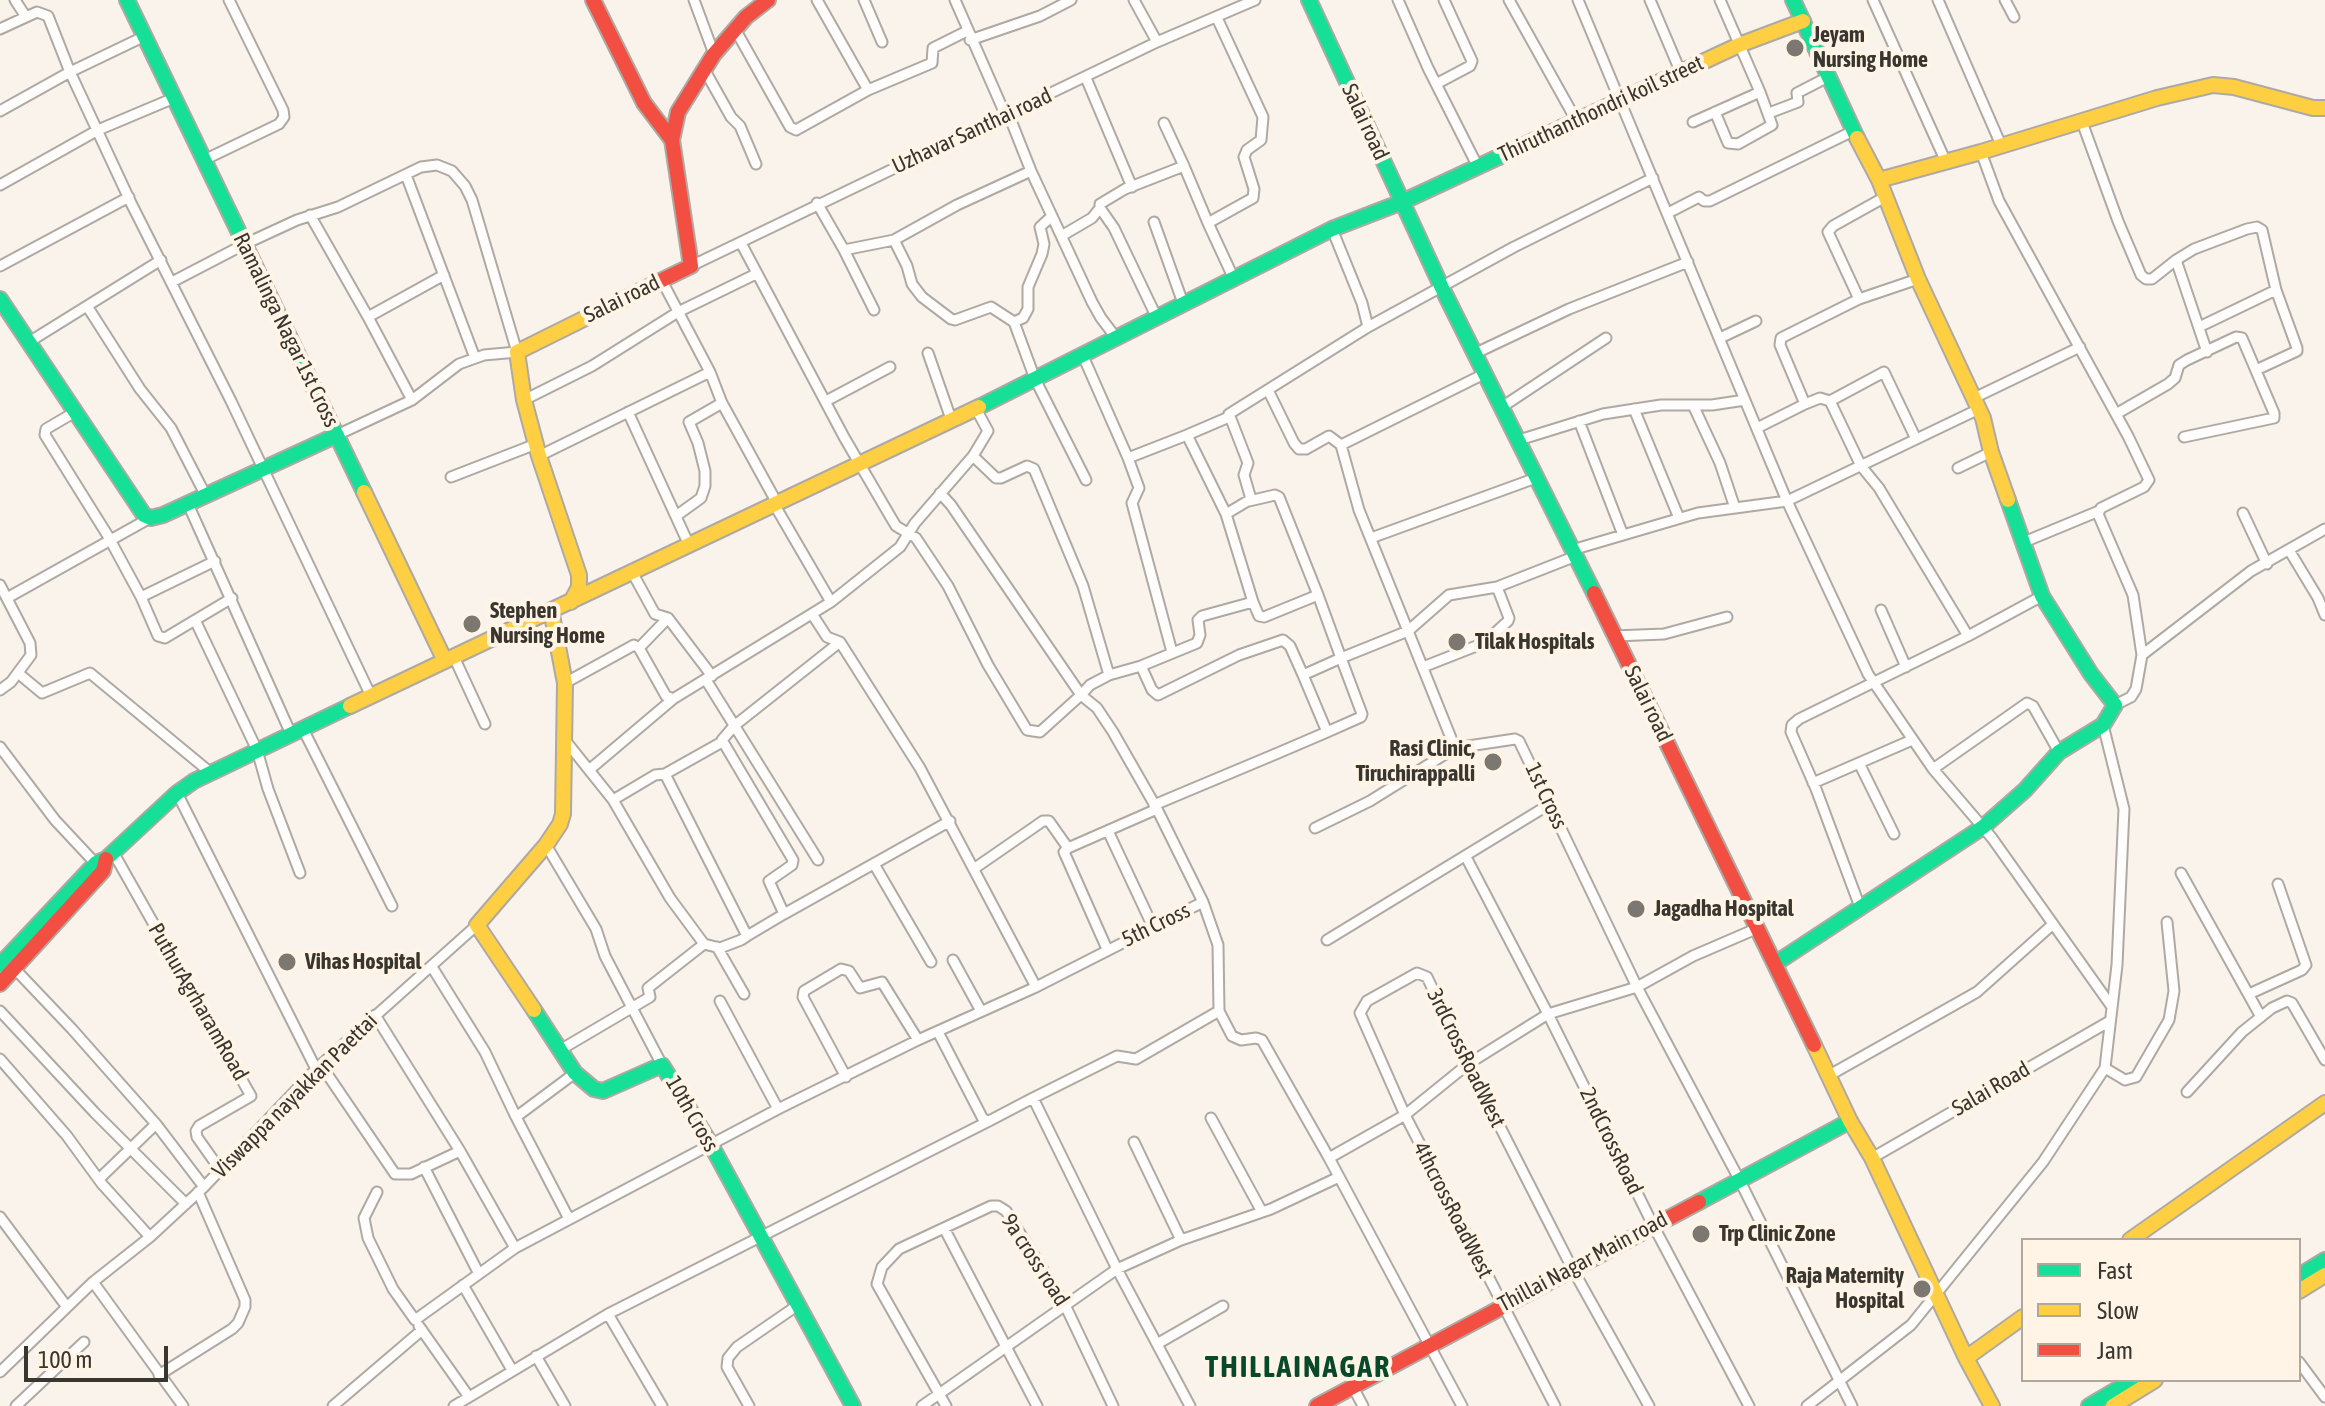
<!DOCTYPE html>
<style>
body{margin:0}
#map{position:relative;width:2325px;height:1406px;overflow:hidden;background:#f9f3eb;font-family:"Asap Condensed",sans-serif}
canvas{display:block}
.legend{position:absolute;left:2021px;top:1238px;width:280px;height:144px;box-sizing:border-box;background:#fff4e5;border:2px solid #b0a89c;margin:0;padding:10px 14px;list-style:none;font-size:24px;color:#39352f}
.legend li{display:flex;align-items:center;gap:16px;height:40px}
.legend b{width:40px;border:2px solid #b0a89c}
.scale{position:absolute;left:24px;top:1346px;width:144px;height:36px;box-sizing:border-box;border:4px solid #39352f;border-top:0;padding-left:10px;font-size:24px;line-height:28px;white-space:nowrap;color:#39352f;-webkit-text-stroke:6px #fff4e5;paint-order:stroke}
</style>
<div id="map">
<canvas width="2325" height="1406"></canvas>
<ul class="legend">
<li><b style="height:10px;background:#16e098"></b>Fast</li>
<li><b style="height:10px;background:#ffcf43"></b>Slow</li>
<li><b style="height:10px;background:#f24e42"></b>Jam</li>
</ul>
<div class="scale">100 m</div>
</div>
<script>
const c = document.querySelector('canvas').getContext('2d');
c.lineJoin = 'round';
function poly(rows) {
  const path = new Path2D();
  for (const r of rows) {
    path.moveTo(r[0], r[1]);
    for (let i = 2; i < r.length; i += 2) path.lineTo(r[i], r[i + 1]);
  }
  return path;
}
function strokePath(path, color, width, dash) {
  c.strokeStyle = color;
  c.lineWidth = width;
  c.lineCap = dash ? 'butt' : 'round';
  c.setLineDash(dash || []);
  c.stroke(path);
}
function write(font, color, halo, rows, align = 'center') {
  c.font = font + ' "Asap Condensed",sans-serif';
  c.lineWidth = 8;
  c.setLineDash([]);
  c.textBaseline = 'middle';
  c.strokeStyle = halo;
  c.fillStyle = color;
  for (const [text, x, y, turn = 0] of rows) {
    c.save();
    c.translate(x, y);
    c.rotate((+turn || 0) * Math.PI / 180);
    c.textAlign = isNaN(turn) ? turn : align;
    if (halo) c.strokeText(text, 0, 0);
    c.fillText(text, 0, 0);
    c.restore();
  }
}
const street = poly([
 [15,0,26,17],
 [694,0,714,54],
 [817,0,868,90],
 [864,0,882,42],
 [955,0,1005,114],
 [1134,0,1157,42],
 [1398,0,1428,68,1478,167],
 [1509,0,1576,120],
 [1578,0,1787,501,1868,674,1933,769,1992,838,2112,1007],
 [1650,0,1681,73],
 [1873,0,1946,162],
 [1938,0,2001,145],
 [2005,0,2014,17],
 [1217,18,1263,117,1261,140,1247,150,1244,157,1254,189,1253,198,1208,223,1233,277],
 [0,29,37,12,48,16,70,72,131,203,231,401,371,696],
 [735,29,790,127,796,130,868,90,932,63,933,48,967,31],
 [970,40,1040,16,1071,0],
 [704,69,731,117,740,126,756,164],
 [1086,78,1132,187],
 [1436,84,1470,66,1472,61,1444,0],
 [0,111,70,72,145,36],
 [1715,112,1728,143,1738,144,1772,125,1760,92],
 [1008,113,1031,171,1092,302,1101,318,1117,339],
 [1769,113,1798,102,1797,93,1828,77],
 [1693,122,1760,92,1720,0],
 [2082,122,2118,221,2141,275,2146,279,2152,279,2176,260,2194,249,2247,229,2257,227,2262,230,2276,290,2297,348,2297,351,2256,370],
 [1164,123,1184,166],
 [1981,152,1999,201,2128,436,2149,480,2144,487,2101,508,2098,514,2133,595,2142,655,2136,689,2131,697,2115,705],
 [204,160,279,124,284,117,283,110,229,0],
 [406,175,475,358],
 [0,185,98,130,174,98],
 [817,203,844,250,894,240,957,205,1031,171],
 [1668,213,1699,197,1704,201,1710,201,1853,131],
 [310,215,368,317,444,275],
 [1154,222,1183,303],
 [1063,235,1092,218,1100,208],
 [894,240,907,266,912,284,922,297,951,319,955,320,991,307,1014,322,1035,379,1086,480],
 [741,243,844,437,890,516,896,526,916,538,948,586,988,665,1027,730,1040,732,1081,695,1097,708,1113,732,1157,809,1203,902,1218,945,1219,1011,1232,1036,1241,1040,1256,1038,1262,1040,1329,1158,1462,1406],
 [844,250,874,310],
 [2176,260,2207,352],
 [0,266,129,197],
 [691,266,1157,42,1255,0],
 [661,279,710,372,722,403,777,503],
 [172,282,245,244,297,220,338,207,421,167,437,165,452,171,465,186,472,200,517,352,484,355,459,364,412,400,337,435],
 [1859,299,1828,232,1833,226,1885,197],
 [87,306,140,389,171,428,206,496],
 [1156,316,1114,228,1100,208,1100,204,1125,189,1184,166,1208,223],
 [368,317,412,400],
 [1014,322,1023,318,1028,309,1028,287,1042,254,1044,244,1040,227,1052,216],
 [1368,327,1514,247,1653,178],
 [2199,327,2276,290],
 [1720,338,1756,321],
 [29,342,161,260],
 [928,353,951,419],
 [1476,353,1569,309,1688,262],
 [1083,356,1128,458,1187,435,1226,514],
 [1268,390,1294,443,1299,449,1306,449,1329,436,1341,445,1359,510,1408,631,1449,595,1497,587],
 [1974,398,2080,347],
 [524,400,592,366,678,312,756,274],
 [826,401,890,367],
 [1830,401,1884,372,1916,439],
 [1805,404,1820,398,1830,401,1861,466,1879,488,1968,636,2042,596],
 [1693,405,1720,463,1735,508],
 [1502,407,1606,338],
 [1634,409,1679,518],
 [75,412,46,429,45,435,108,536,141,597],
 [628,412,689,545],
 [2116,414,2168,384,2175,378,2179,365,2187,360,2236,337,2242,338,2274,413,2274,418,2184,437],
 [1579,421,1623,535],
 [1757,428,1805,404,1780,345,1781,338,1859,299,1918,279],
 [1187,435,1229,417],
 [1519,440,1603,414,1661,405,1712,405,1745,400],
 [1341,445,1486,373],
 [539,456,710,372],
 [973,456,996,478,1001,478,1027,466,1034,469,1083,586,1109,675],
 [1128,458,1139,488,1132,503,1172,652],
 [1958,468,1991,452],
 [451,477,536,444],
 [940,493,951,505,1081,695,1090,685,1109,675,1141,666,1197,643,1200,635,1198,620,1202,616,1253,602,1259,616,1264,617,1318,595,1341,658,1408,631,1455,748,1515,739,1519,741,1637,987,1739,1179,1852,1406],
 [1249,501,1275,495,1279,497,1318,595],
 [188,504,291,734],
 [774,504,831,602],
 [2243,513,2267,564],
 [676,516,701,498,705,486,705,471,698,443,689,422,722,403],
 [1371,538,1536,478],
 [2024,542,2099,511],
 [1572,550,1698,513,1787,501,1979,409],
 [2289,550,2318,598,2325,615],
 [215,561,141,597,158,636,165,638,232,598],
 [632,572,655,614,668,618,712,676],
 [0,585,30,643,31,655,11,682,0,690],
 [7,598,150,518],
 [1253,602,1226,514,1251,499,1244,475,1248,463,1229,414,1368,327,1362,303,1332,229],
 [1881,610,1906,667],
 [812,614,827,637,840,642,920,768,1036,987],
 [195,620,257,750,268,789,300,873],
 [1614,636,1664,634,1727,617],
 [840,642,734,726,722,740,793,860,792,865,769,881,784,914,950,821],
 [639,648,668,618],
 [2142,655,2251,571,2325,529],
 [454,657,485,724],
 [1141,666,1152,690,1158,695,1239,655,1283,640,1290,646,1303,675],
 [1423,667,1484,643,1508,621,1509,618,1497,587,1576,556],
 [18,673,42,693,90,673,211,773],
 [706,680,818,860],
 [565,683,634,645,639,648,666,696,673,699,831,602,900,547,915,523,973,456,988,431,975,407],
 [303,729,392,906],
 [565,740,613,800,670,898,704,944,720,948,741,940,747,936,665,774],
 [0,747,55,820,98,866],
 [1859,763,1894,834],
 [1933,769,2027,703,2033,706,2059,752],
 [589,770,673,699],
 [1813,783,1912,740],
 [177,793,316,1069],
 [613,800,655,775,665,774,722,742],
 [1154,805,1278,753,1327,732,1361,717,1362,714,1341,658,1303,675,1327,732],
 [1315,828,1370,801,1455,748],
 [1108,831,1153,927],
 [546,845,596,929,605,956,662,1065],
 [113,852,251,1096,199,1126,196,1131,197,1137,221,1171],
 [1466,857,1548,1014,1653,1225,1749,1406],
 [874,864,931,962],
 [975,868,1043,821,1049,821,1068,848],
 [2181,873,2261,1017],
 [1860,907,1816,789,1791,732,1792,725,1799,719,1968,636],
 [747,936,784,914],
 [1327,940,1550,804],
 [717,947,744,994],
 [1107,949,1064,852,1068,848,1157,809],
 [953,960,981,1011],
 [432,967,485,1052,516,1117,568,1217],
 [14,968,72,1029,156,1124,204,1187],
 [2249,994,2302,970,2306,965,2278,884],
 [720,1001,778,1109],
 [0,1011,95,1113,186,1204],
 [375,1015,460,1151,515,1248,778,1109,918,1040,1036,987,1203,902],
 [938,1032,983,1119,989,1121,1033,1098,1117,1269,1190,1406],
 [560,1050,650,997,648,988,704,944],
 [0,1059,67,1136,102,1184,150,1237],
 [321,1065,395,1174,411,1174,460,1151],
 [2105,1068,2125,1080,2136,1077,2169,1020,2174,991,2167,922],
 [1828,1076,1977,992,2052,925],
 [846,1077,803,997,804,991,841,969,849,971,860,988,882,982,918,1040],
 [2187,1092,2242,1032,2272,1008,2287,1001,2292,1003,2325,1060],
 [1033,1098,1117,1056,1136,1059,1219,1011],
 [516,1117,575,1073],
 [1211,1118,1262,1212],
 [1134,1142,1181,1240],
 [1329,1158,1405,1115,1468,1064,1548,1014,1637,987,1693,956,1758,928],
 [1872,1158,2110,1021],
 [424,1167,479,1274],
 [99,1179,156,1124],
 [377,1192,364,1218,368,1238,393,1289,415,1320,515,1248],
 [0,1217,67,1307],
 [944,1228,1037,1406],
 [93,1282,183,1406],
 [463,1285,512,1370],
 [608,1314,662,1406],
 [419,1326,469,1397],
 [1157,1344,1223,1306],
 [536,1356,565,1406],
 [2299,1362,2325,1397],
 [0,1372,93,1282,150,1237,204,1187,316,1069,477,925],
 [159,1375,232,1329,238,1323,245,1307,245,1300,198,1192],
 [1353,1387,1363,1406],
 [16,1406,84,1342],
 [333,1406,422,1330],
 [454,1406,608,1314,989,1121],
 [749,1406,727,1367,728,1358,737,1347,798,1305],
 [922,1406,1117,1269,1181,1240,1271,1209,1339,1177],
 [946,1406,877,1284,882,1267,899,1249,991,1206,998,1206,1006,1211,1065,1305,1113,1406],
 [1555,1406,1405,1115,1360,1013,1367,1001,1417,973,1427,977,1468,1064,1572,1268,1649,1406],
 [1807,1406,1911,1325,2043,1162,2105,1068,2117,965,2124,809,2103,725]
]);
const fast = poly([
 [127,0,364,492],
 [1309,0,1442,288,1594,593],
 [1793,0,1857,138],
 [0,299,144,515,151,518,163,515,337,435],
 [979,407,1332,229,1402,202,1561,128],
 [1776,963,1983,827,2025,790,2059,752,2103,725,2115,705,2091,674,2042,596,2008,500],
 [0,965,96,863,106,859,177,793,194,781,350,706],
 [534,1010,575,1073,594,1089,603,1091,662,1065,710,1143,853,1406],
 [1699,1202,1850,1121],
 [2299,1276,2325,1260],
 [2089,1406,2133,1380]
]);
const slow = poly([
 [1561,128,1739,45,1803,21],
 [1857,138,1879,180,1918,279,1983,418,1991,452,2008,500],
 [1879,180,1981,152,2157,98,2213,85,2234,87,2313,108,2325,108],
 [364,492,445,661],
 [571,602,579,587,579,575,539,456,524,400,517,352,652,285],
 [350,706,979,407],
 [534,1010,477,925,546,845,560,824,563,814,565,683,551,610],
 [1814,1045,1850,1121,1872,1158,1966,1358,1992,1406],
 [2130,1240,2325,1103],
 [2299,1291,2325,1275],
 [1966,1358,2023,1317],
 [2113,1406,2155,1380]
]);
const jam = poly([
 [593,0,644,103,672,140],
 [652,285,691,266,672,140,678,112,714,54,746,17,768,0],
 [1594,593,1814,1045],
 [0,984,103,871,106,859],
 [1317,1406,1699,1202]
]);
strokePath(street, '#aea9a3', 13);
strokePath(fast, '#aea9a3', 18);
strokePath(slow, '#aea9a3', 18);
strokePath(jam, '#aea9a3', 18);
strokePath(street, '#fefdfc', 9);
strokePath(fast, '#16e098', 14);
strokePath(slow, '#ffcf43', 14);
strokePath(jam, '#f24e42', 14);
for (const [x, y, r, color] of [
 [1795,48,10,"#7c7871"],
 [472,624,10,"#7c7871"],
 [1457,642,10,"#7c7871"],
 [1493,762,10,"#7c7871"],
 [1636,909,10,"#7c7871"],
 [287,962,10,"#7c7871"],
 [1701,1234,10,"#7c7871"],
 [1922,1289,10,"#7c7871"]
]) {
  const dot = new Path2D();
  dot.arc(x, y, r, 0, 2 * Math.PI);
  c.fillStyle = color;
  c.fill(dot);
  strokePath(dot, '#fff4e5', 3);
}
write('bold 22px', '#39352f', '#fff4e5', [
 ["Jeyam",1813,35],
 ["Nursing Home",1813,60],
 ["Stephen",490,611],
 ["Nursing Home",490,636],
 ["Tilak Hospitals",1475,642],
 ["Rasi Clinic,",1475,749,"right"],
 ["Tiruchirappalli",1475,774,"right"],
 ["Jagadha Hospital",1654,909],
 ["Vihas Hospital",305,962],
 ["Trp Clinic Zone",1719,1234],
 ["Raja Maternity",1904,1276,"right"],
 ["Hospital",1904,1301,"right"]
], 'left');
write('22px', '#39352f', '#fff4e5', [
 ["Thiruthanthondri koil street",1601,109,-25],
 ["Salai road",1365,122,65],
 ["Uzhavar Santhai road",972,131,-25],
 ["Salai road",622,299,-26],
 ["Ramalinga Nagar 1st Cross",286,330,64],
 ["Salai road",1648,704,64],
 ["1st Cross",1546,796,65],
 ["5th Cross",1156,925,-26],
 ["PuthurAgrharamRoad",198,1002,60],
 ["3rdCrossRoadWest",1466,1058,64],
 ["Salai Road",1991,1089,-30],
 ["Viswappa nayakkan Paettai",295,1096,-45],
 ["10th Cross",692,1114,60],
 ["2ndCrossRoad",1611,1141,64],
 ["4thcrossRoadWest",1453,1210,63],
 ["9a cross road",1035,1260,57],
 ["Thillai Nagar Main road",1583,1262,-28]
]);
c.letterSpacing = '2px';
write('bold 30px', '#09492b', '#fff4e5', [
 ["THILLAINAGAR",1298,1368]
]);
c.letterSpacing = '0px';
</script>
